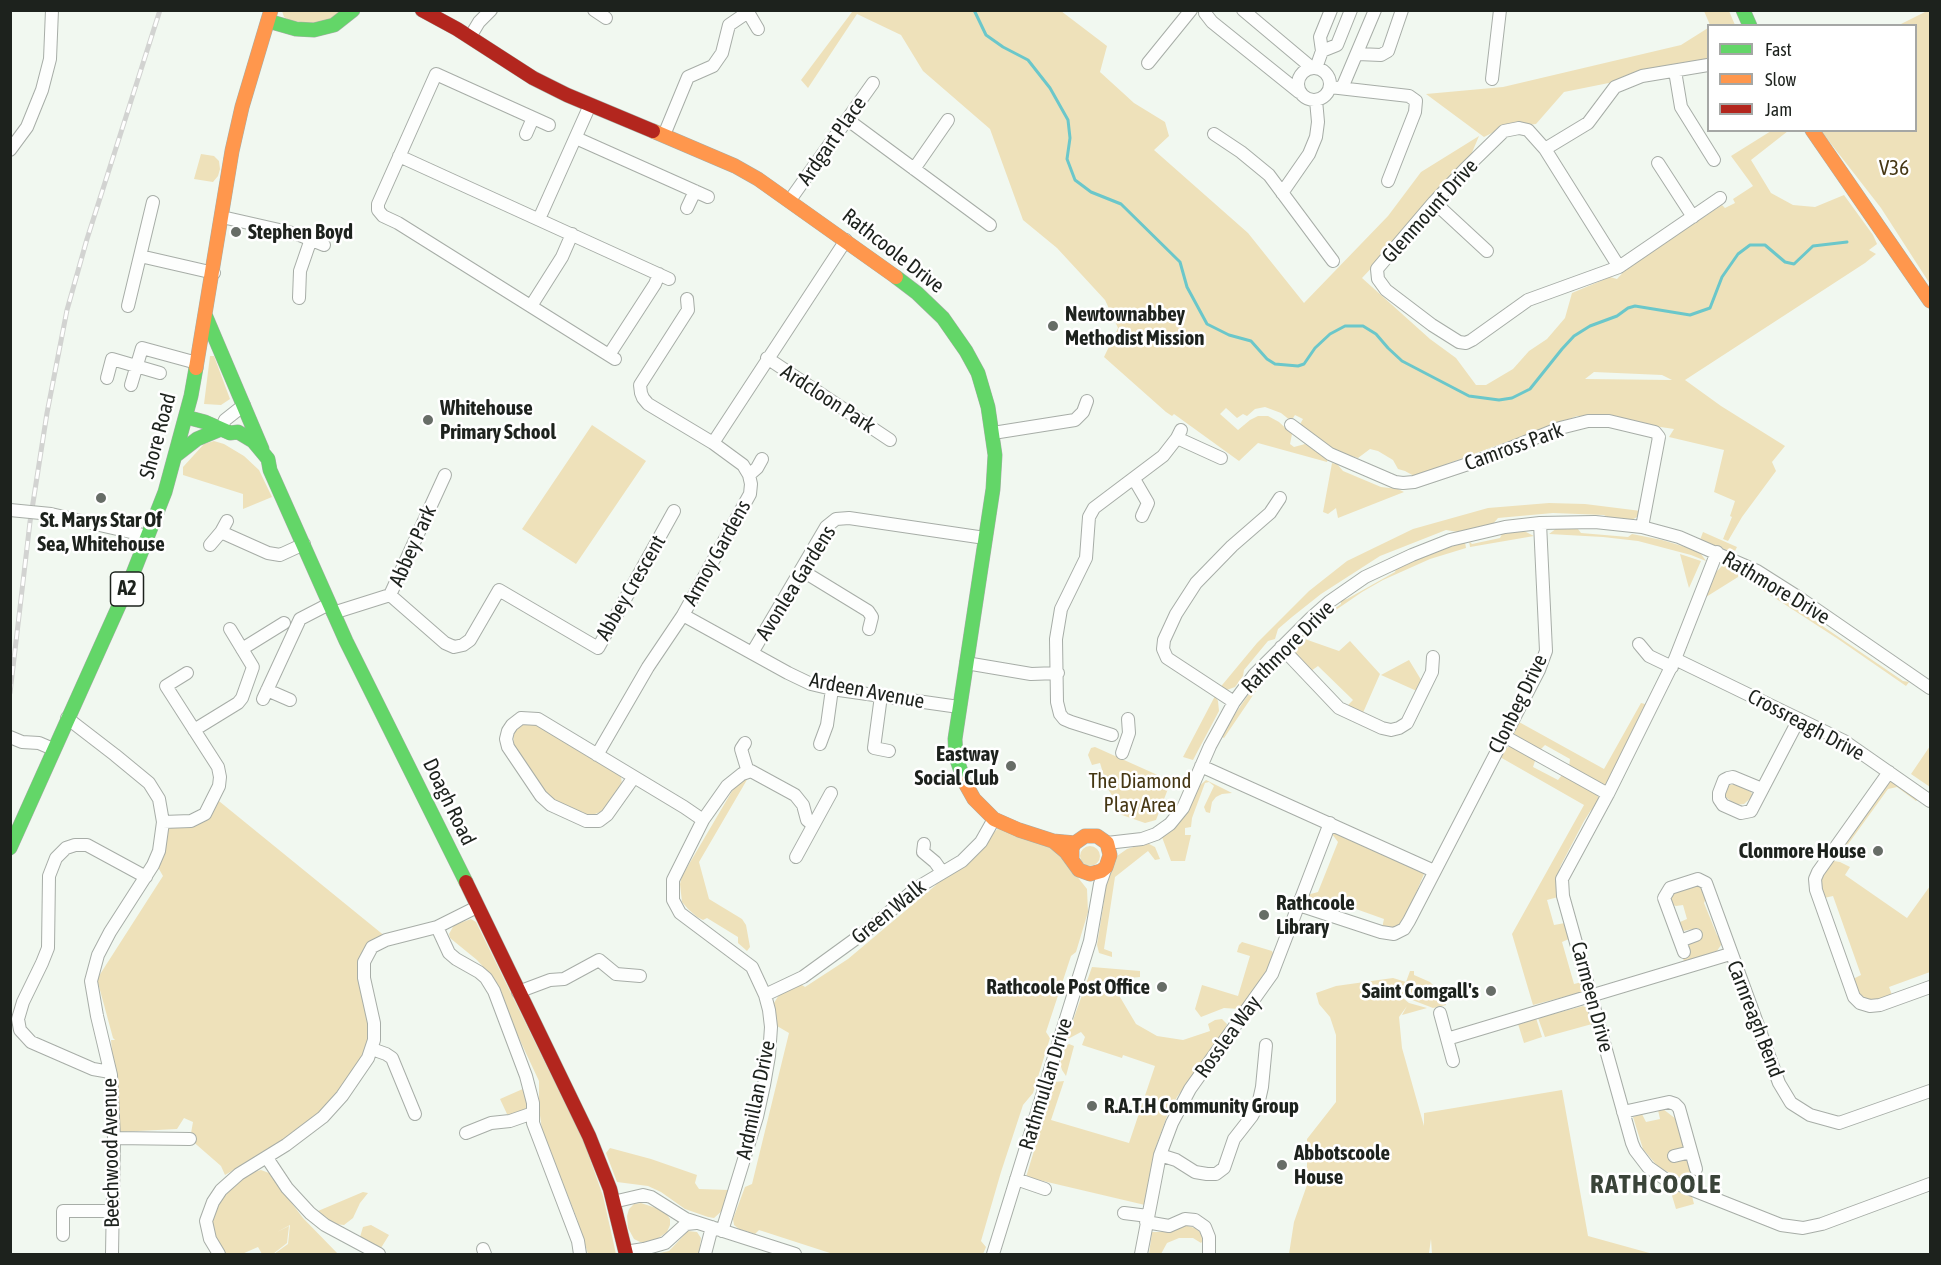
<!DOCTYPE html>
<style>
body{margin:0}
#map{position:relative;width:1941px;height:1265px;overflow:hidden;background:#f1f8f0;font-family:"Asap Condensed",sans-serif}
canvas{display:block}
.frame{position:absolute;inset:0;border:12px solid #1d221d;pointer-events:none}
.legend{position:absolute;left:1707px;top:24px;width:210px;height:108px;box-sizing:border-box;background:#fff;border:2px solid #a5a7a5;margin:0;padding:8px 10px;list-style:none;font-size:18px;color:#1d221d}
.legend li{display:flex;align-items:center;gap:12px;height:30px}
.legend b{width:30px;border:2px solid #a5a7a5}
</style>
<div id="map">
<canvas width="1941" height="1265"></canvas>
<div class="frame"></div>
<ul class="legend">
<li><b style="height:8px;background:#63d668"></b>Fast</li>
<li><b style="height:8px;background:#ff974d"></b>Slow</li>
<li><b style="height:8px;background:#b3261e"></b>Jam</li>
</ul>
</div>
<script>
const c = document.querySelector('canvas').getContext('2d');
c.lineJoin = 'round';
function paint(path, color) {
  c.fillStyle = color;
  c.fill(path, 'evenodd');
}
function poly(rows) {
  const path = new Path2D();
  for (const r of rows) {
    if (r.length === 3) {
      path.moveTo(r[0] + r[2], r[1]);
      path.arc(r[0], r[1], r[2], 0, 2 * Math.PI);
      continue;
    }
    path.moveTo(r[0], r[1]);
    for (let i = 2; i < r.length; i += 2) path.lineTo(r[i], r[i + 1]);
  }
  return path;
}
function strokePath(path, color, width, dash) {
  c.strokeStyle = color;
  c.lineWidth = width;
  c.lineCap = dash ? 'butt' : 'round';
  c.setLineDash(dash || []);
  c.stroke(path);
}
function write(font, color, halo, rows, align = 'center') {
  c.font = font + ' "Asap Condensed",sans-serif';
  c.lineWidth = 5;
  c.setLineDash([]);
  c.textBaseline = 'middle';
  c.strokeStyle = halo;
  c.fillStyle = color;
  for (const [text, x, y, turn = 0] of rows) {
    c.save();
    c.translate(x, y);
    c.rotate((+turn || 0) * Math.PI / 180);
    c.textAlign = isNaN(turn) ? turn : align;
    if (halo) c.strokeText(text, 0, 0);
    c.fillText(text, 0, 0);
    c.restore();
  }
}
paint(poly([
 [282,11,343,11,322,24,291,21,284,17],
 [851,11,1061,11,1107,46,1100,72,1134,103,1165,122,1169,136,1154,150,1248,233,1304,303,1388,216,1421,172,1479,136,1465,169,1362,278,1430,339,1456,358,1476,385,1486,385,1513,369,1529,351,1547,339,1565,318,1572,293,1610,277,1617,279,1629,266,1722,205,1725,208,1735,203,1733,199,1753,186,1731,156,1771,131,1788,131,1751,160,1771,193,1793,205,1815,207,1844,195,1873,235,1877,244,1869,250,1876,254,1865,263,1685,380,1721,406,1785,446,1772,462,1776,471,1742,517,1728,541,1723,539,1732,517,1730,516,1735,501,1714,492,1724,450,1669,437,1674,429,1587,416,1577,416,1414,476,1405,471,1398,469,1393,460,1378,451,1370,449,1358,458,1332,450,1299,426,1303,419,1295,415,1291,421,1281,413,1265,407,1255,409,1247,416,1243,414,1237,418,1226,408,1220,414,1238,430,1250,420,1258,416,1268,416,1279,422,1292,434,1290,444,1294,447,1305,444,1328,458,1327,462,1258,443,1239,461,1174,414,1172,416,1166,412,1104,357,1118,328,1105,300,1057,248,1023,220,990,129,923,71,901,35,857,14,808,88,801,80,852,12],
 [1594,372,1662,375,1672,380,1585,379],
 [1704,11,1729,11,1735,25,1710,25],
 [1927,11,1930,11,1930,284,1881,208,1821,131,1916,130,1916,26,1899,25],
 [1708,28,1708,63,1564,92,1536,124,1502,128,1484,137,1426,94,1503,87,1681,45],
 [201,154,214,156,219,161,220,169,218,176,213,182,194,179],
 [210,356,214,356,230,399,221,405,204,404],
 [592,425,646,461,576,564,522,529],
 [214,441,224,444,244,456,259,470,272,497,243,509,243,494,183,475,183,467,204,444],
 [1332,463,1337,464,1343,471,1381,487,1398,489,1404,492,1338,518,1336,508,1328,514,1323,512],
 [1549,503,1585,504,1641,511,1637,517,1628,522,1612,520,1604,515,1553,513,1498,518,1492,525,1458,532,1446,530,1380,556,1321,594,1292,617,1278,629,1275,639,1268,641,1244,670,1243,676,1235,687,1224,691,1218,690,1257,643,1309,591,1347,561,1413,529,1488,508],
 [1557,528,1578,529,1581,533,1628,537,1632,534,1662,540,1699,551,1706,561,1691,555,1638,541,1603,537,1549,534],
 [1524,531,1534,536,1470,547,1469,541,1472,544,1500,538,1502,534],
 [1703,532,1737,547,1734,553,1700,540],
 [1465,542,1466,548,1430,559,1383,580,1362,592,1330,614,1302,638,1339,651,1350,641,1380,674,1362,715,1347,706,1353,700,1318,666,1311,671,1293,653,1290,646,1315,619,1318,620,1341,604,1341,600,1347,599,1395,572,1396,568,1425,555],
 [1680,554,1701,561,1689,588,1687,581],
 [1723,565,1730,565,1758,578,1758,582,1903,681,1909,682,1906,686,1838,639,1738,574,1738,577,1706,597,1715,573],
 [1409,660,1423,683,1419,692,1381,675],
 [1259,675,1264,679,1224,738,1218,735,1228,724,1253,688,1252,683],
 [1215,696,1218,701,1219,711,1193,760,1183,757],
 [1641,703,1649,705,1643,708,1630,735,1631,742,1611,782,1605,785,1602,785,1569,767,1570,759,1545,745,1540,750,1514,734,1519,722,1604,769],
 [524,722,536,723,621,776,622,785,605,810,595,814,582,814,550,799,544,793,514,745,513,732],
 [1511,746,1536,758,1533,767,1558,780,1562,775,1597,793,1599,800,1596,809,1591,810,1584,821,1561,865,1557,876,1558,897,1547,900,1554,925,1565,923,1571,938,1562,942,1574,984,1582,982,1584,988,1582,992,1575,994,1533,1005,1512,934,1584,805,1500,757,1504,749],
 [1930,746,1930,787,1911,774],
 [1095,747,1171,781,1156,820,1145,823,1122,815,1119,812,1118,805,1108,789,1100,763,1092,765,1088,755,1091,748],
 [748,778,699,862,709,899,742,919,746,925,750,947,747,951,738,943,738,937,707,918,703,920,697,917,688,909,682,902,680,884,682,876,738,781],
 [1206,780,1232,793,1222,794,1216,797,1212,802,1210,813,1206,812,1204,807,1214,786,1209,782,1205,783,1192,818,1191,827,1185,828,1185,835,1191,835,1185,861,1171,861,1160,832,1196,789],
 [1890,780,1921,796,1916,801,1897,787,1888,789,1846,847,1851,852,1847,858,1843,851,1844,845],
 [1736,784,1751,792,1753,796,1744,804,1735,805,1726,797,1726,788,1729,785],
 [214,797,386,937,369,947,369,1023,366,1050,343,1091,295,1135,225,1175,221,1166,190,1139,193,1122,184,1118,177,1129,119,1132,111,1040,115,1040,113,1038,97,979,163,876,155,862,163,822,201,817],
 [999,828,1053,846,1087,889,1088,912,1076,952,1071,956,1046,1032,1050,1038,1033,1093,1023,1105,1001,1172,981,1241,986,1247,983,1254,833,1254,759,1230,755,1234,739,1229,734,1225,733,1219,745,1187,752,1184,789,1033,777,1026,774,1003,782,990,799,983,805,987,848,959,936,885,939,877],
 [1341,833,1419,868,1424,874,1404,922,1394,929,1381,932,1384,919,1342,904,1338,918,1308,901,1307,895,1318,892,1338,842,1332,834],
 [1147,843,1155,847,1160,859,1155,860,1148,851,1115,877,1104,949,1112,952,1112,957,1099,953,1097,945,1104,901,1103,888,1117,856,1127,849],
 [1090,856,10],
 [1834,861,1840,862,1850,867,1845,875,1907,918,1930,886,1930,972,1889,987,1892,995,1875,1001,1868,1001,1859,993,1853,979,1861,975,1833,896,1824,898,1820,886,1821,877,1831,862],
 [1699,885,1706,898,1704,903,1717,935,1722,940,1721,945,1717,951,1684,963,1683,957,1690,954,1688,942,1702,937,1698,928,1683,931,1680,922,1687,919,1683,905,1676,906,1673,905,1671,898,1673,893],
 [471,919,476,922,584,1142,603,1196,616,1254,588,1254,577,1219,542,1130,539,1108,539,1081,488,972,477,960,450,938,449,934,454,925],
 [1242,942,1272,951,1274,955,1274,961,1259,985,1239,1009,1224,1008,1201,1017,1195,1009,1202,985,1238,996,1250,956,1237,952,1239,945],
 [1092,967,1140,971,1140,977,1119,979,1120,997,1136,1024,1157,1036,1183,1040,1210,1031,1208,1024,1215,1020,1222,1019,1227,1024,1225,1031,1177,1097,1167,1116,1155,1149,1145,1205,1026,1177,1055,1082,1064,1081,1051,1120,1129,1143,1155,1066,1123,1055,1122,1058,1082,1045,1085,1037,1081,1032,1066,1040],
 [1410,971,1414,971,1414,975,1430,982,1445,997,1444,997,1446,1005,1433,1008,1407,998,1399,992,1410,992,1396,990,1388,986,1409,1003,1427,1008,1402,1015,1407,1006,1399,1017,1402,1048,1424,1126,1424,1113,1562,1090,1588,1236,1653,1254,1432,1254,1431,1239,1429,1253,1289,1254,1294,1222,1307,1185,1307,1139,1336,1102,1336,1035,1330,1017,1319,1004,1316,993,1336,986,1393,978,1406,982],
 [1583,1006,1587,1008,1592,1024,1545,1037,1538,1018],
 [1536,1018,1542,1037,1524,1043,1518,1024],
 [1069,1044,1074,1046,1066,1076,1062,1070,1060,1063,1066,1046],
 [525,1088,527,1108,513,1115,507,1114,500,1099],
 [1663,1109,1676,1119,1684,1147,1669,1152,1671,1162,1688,1160,1692,1176,1702,1176,1704,1188,1659,1168,1643,1149,1633,1117,1642,1114,1646,1122,1660,1119,1658,1110],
 [610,1148,651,1159,697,1175,695,1183,699,1189,729,1190,724,1209,714,1218,708,1217,685,1209,661,1192,648,1186,617,1182,606,1153],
 [261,1170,269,1173,303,1218,338,1254,274,1254,288,1244,290,1225,277,1232,289,1226,287,1243,273,1254,262,1254,258,1247,242,1254,221,1254,216,1244,212,1223,224,1190,247,1174],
 [1670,1189,1692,1196,1694,1204,1676,1209],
 [363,1192,368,1193,360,1203,353,1218,344,1225,335,1224,318,1211],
 [641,1203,659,1209,666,1213,670,1219,670,1225,667,1232,653,1242,640,1242,634,1239,628,1228,627,1216,629,1209,634,1204],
 [371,1225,389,1235,381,1248,360,1237,363,1227],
 [1184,1225,1195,1228,1206,1237,1201,1243,1193,1238,1179,1238,1167,1243,1161,1254,1149,1254,1152,1232,1164,1232],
 [688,1231,697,1232,701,1238,699,1254,656,1254,669,1251]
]), '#eee1ba');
strokePath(poly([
 [974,10,986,35,1003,47,1028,60,1050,88,1068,120,1070,138,1067,159,1075,180,1091,192,1121,204,1180,262,1187,287,1207,324,1229,335,1251,341,1267,359,1275,364,1298,366,1304,364,1315,348,1330,334,1345,326,1363,326,1376,334,1388,348,1402,361,1469,396,1499,400,1512,398,1530,389,1562,349,1574,336,1590,326,1617,316,1628,308,1635,306,1690,315,1710,308,1722,277,1738,254,1750,245,1765,245,1785,262,1794,264,1813,246,1847,242]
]), '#6bc7ca', 3);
const street = poly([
 [594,10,606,18],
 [1243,10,1312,68],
 [1205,13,1212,22,1299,92],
 [470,37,479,22,491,10],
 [1322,51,1337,45,1351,10],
 [1358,54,1381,55,1388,51,1402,10],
 [1148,63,1191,10],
 [1314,84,16],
 [1316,68,1322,51,1320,37,1331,10],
 [1675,71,1681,107,1714,160],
 [1492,79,1500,10],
 [1330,87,1409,96,1416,101,1415,112,1388,181],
 [1342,88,1375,10],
 [848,120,990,225],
 [549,125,436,74,378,204,378,210,383,216,398,223,615,359],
 [1519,128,1528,130,1545,149,1619,267,1528,300,1472,340,1466,343,1459,342,1432,325,1386,290,1378,279,1377,269,1434,202,1465,169,1504,131,1519,128],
 [526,134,533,118],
 [1214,134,1241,152,1269,175,1333,261],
 [664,135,688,77,713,66,722,53,729,25,748,12,758,29],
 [576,138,708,197],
 [1545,149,1588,123,1615,87,1642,76,1708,65],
 [10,150,27,127,42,90,50,59,52,10],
 [399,156,669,279],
 [1658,163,1693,217],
 [914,169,948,120],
 [1282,193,1309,154,1316,137,1318,122,1316,100],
 [790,200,873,83],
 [1434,202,1487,251],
 [687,208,695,191],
 [222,217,297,234,324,245],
 [539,219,590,105],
 [140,256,214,273],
 [1619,267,1720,198],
 [299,298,300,271,311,239],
 [687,299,688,310,640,385,641,393,643,398,648,404,713,443],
 [128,306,153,202],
 [531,306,562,257,572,234],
 [609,355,655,284,659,274],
 [767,358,890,440],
 [107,378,112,359,160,373],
 [131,385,142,348,197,363],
 [1291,425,1330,454,1395,482,1403,483,1414,482,1483,459,1560,428,1588,421,1609,421,1655,432,1659,437,1642,527],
 [221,429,225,420,244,405],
 [993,433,1075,420,1083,412,1087,401],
 [1177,438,1221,458],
 [749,475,757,468,762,459],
 [1134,479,1148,503,1142,516],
 [51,514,148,536],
 [221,532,268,553,280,555,304,544],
 [210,545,221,532,227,521],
 [1717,552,1675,659,1608,794,1562,879,1563,896,1632,1143,1635,1150,1648,1167,1665,1179,1781,1225,1803,1228,1822,1224,1930,1184],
 [801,570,868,611,872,617,869,629],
 [390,595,445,643,454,647,463,645,470,640,499,590,598,648,674,511],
 [333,613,390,595,445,475],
 [683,615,788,673,811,684,832,689,959,707],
 [1639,644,1649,656,1672,667],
 [1281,647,1339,708,1382,728,1391,730,1399,728,1407,723,1432,672,1433,657],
 [242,649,284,623],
 [752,653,826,527,836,519,849,518,985,538],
 [1675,659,1844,741,1930,801],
 [966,663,1031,674,1058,673],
 [267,690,290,700],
 [881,696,874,748,889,751],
 [263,699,300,619,329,604],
 [1234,702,1167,658,1163,649,1164,640,1176,614,1196,583,1232,546,1270,513,1280,498],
 [67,718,115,755,149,783,159,799,163,822,159,851,153,865,110,932,98,955,91,981,97,1016,111,1075,114,1138,112,1254],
 [194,730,238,703,242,698,253,667,230,629],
 [1112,735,1071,722,1064,719,1060,714,1057,702,1056,639,1061,609,1086,558,1089,517,1094,508,1163,456,1177,438,1181,430],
 [1504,736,1608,794],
 [10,737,22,742,39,743,53,749],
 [745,743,741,749,748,772],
 [820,744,827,725,832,689],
 [1122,753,1129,733,1128,719],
 [597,755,648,667,683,615,750,494,751,484,749,475,743,465,713,443,846,240],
 [1201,766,1434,871],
 [1889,772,1818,872,1815,879,1816,890,1854,997,1860,1003,1870,1006,1880,1005,1930,987],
 [634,777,607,815,599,821,586,821,551,805,541,796,508,747,506,739,508,731,512,725,521,718,538,719,684,807,703,820],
 [1762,789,1733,777,1728,778,1724,780,1719,793,1719,799,1723,805,1741,813,1751,811,1799,719],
 [163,822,191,821,205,814,219,786,220,777,218,767,166,686,187,673],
 [1107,843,1142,839,1156,834,1170,824,1183,808,1210,746,1234,702,1254,675,1311,618,1329,602,1365,577,1412,555,1450,540,1505,527,1540,523,1595,522,1642,527,1679,537,1757,571,1798,597,1930,688],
 [924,844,923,852,935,862,942,872],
 [796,857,831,793],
 [1299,905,1381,932,1394,934,1404,929,1409,921,1539,670,1546,651,1540,523],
 [437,927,449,953,456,959,479,972,486,978,494,991,526,1076,533,1103,533,1123,578,1241,580,1254],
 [1680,941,1696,935],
 [1684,952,1664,898,1670,888,1698,879,1706,883,1779,1083,1791,1103,1810,1115,1839,1123,1930,1091],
 [518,992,550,980,564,979,599,960,616,974,640,976],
 [765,995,803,977,876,924,915,889,962,861,981,842,994,819],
 [1440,1013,1453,1061],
 [1447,1039,1730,954],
 [372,1049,386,1054,392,1058,415,1114],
 [110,1072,93,1069,31,1042,20,1030,18,1019,23,1002,42,963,48,948,49,876,56,858,66,848,75,845,87,845,146,877],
 [1623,1112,1669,1102,1675,1104,1679,1108,1696,1169],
 [466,1133,491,1123,510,1121,533,1113],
 [114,1138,190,1139],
 [1160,1155,1176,1160,1195,1172,1207,1174,1216,1174,1224,1168,1234,1139,1252,1116,1258,1105,1262,1087,1266,1045],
 [1674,1156,1691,1152],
 [267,1158,287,1188,310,1213,325,1225,379,1254],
 [1016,1179,1045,1189],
 [613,1202,643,1195,651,1197,686,1219,795,1254],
 [1124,1213,1148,1216],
 [1146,1222,1169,1226,1185,1219,1195,1220,1205,1227,1209,1237,1209,1254],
 [722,1231,757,1117,764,1085,769,1056,771,1027,769,1010,765,995,752,967,680,913,673,900,673,880,703,820,727,786,742,774,751,771,795,795,803,805,807,820,813,825],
 [63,1235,63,1211,112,1211],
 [483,1249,485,1254],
 [625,1252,644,1249,665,1243,686,1224,696,1223],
 [219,1254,210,1239,206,1221,213,1202,221,1190,239,1174,286,1145,323,1117,342,1096,368,1058,374,1040,374,1023,364,978,364,962,372,947,386,940,437,927,477,907],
 [705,1254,712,1227],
 [993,1254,1090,941,1100,884,1106,867],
 [1141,1254,1160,1155,1172,1123,1190,1089,1272,974,1330,823]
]);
const fast = poly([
 [1743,10,1750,26],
 [268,21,296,29,314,30,334,25,353,10],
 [896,277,917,293,943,318,966,351,978,373,988,407,995,455,993,489,955,739,956,757,965,783],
 [206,317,262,449],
 [186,417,205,422,230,433,238,432,253,441,268,459,270,470,346,641,466,882],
 [175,456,197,439,221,429],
 [10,848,130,581,165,492,191,396,196,368]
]);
const slow = poly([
 [1812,130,1930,301],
 [653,131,735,166,758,179,896,277],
 [196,368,232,151,242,107,271,10],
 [965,783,974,799,994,819,1019,830,1053,841,1075,843],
 [1053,841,1066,852,1079,870,1090,874,1101,871,1106,867,1110,855,1107,843,1097,836,1085,836,1075,843,1072,848,1072,860]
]);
const jam = poly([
 [422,10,457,29,533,78,567,95,653,131],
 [466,882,589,1136,610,1189,626,1254]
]);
strokePath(street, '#a7ada7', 14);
strokePath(fast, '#a7ada7', 15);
strokePath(slow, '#a7ada7', 15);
strokePath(jam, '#a7ada7', 15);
strokePath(street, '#fdfefd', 12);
strokePath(fast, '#63d668', 14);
strokePath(slow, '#ff974d', 14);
strokePath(jam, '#b3261e', 14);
const rail = poly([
 [10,693,30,522,47,413,67,310,87,239,160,10]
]);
strokePath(rail, '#d2d3d1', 5);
strokePath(rail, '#fff', 3, [9]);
const streetBridge = poly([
 [10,510,51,514]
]);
strokePath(streetBridge, '#a7ada7', 14, []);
strokePath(streetBridge, '#fdfefd', 12);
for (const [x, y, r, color] of [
 [236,232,6,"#676d67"],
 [1053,326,6,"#676d67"],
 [428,420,6,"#676d67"],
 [101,498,6,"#676d67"],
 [1011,766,6,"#676d67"],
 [1878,851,6,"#676d67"],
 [1264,915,6,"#676d67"],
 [1162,987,6,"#676d67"],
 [1491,991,6,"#676d67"],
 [1092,1106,6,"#676d67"],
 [1282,1165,6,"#676d67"]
]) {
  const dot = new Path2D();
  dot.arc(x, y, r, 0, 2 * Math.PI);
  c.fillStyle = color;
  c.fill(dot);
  strokePath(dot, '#fff', 2);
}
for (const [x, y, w] of [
 [127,589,33]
]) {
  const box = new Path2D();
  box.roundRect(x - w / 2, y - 17, w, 34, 4.5);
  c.fillStyle = '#fff';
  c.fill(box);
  strokePath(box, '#1d221d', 1.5);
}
write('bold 20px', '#1d221d', null, [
 ["A2",127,589]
]);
write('21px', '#1d221d', '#fff', [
 ["Ardgart Place",832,141,-55],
 ["Glenmount Drive",1430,211,-48],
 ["Rathcoole Drive",893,251,38],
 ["Ardcloon Park",828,399,33],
 ["Shore Road",158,436,-75],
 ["Camross Park",1514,447,-20],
 ["Abbey Park",413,546,-66],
 ["Armoy Gardens",717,553,-61],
 ["Avonlea Gardens",796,583,-58],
 ["Abbey Crescent",631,588,-60],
 ["Rathmore Drive",1776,588,31],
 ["Rathmore Drive",1288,647,-45],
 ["Ardeen Avenue",867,691,11],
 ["Clonbeg Drive",1518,704,-64],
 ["Crossreagh Drive",1806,725,28],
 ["Doagh Road",449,802,64],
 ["Green Walk",889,912,-39],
 ["Carmeen Drive",1592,997,75],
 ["Carnreagh Bend",1755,1019,69],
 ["Rosslea Way",1228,1037,-54],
 ["Rathmullan Drive",1046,1084,-73],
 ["Ardmillan Drive",756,1100,-78],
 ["Beechwood Avenue",111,1153,-91]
]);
write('21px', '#463714', '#fff', [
 ["V36",1894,168],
 ["The Diamond",1140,781],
 ["Play Area",1140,805]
]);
write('bold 21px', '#1d221d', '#fff', [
 ["Stephen Boyd",248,232],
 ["Newtownabbey",1065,314],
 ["Methodist Mission",1065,338],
 ["Whitehouse",440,408],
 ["Primary School",440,432],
 ["St. Marys Star Of",101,520,"center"],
 ["Sea, Whitehouse",101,544,"center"],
 ["Eastway",999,754,"right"],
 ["Social Club",999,778,"right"],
 ["Clonmore House",1866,851,"right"],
 ["Rathcoole",1276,903],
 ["Library",1276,927],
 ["Rathcoole Post Office",1150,987,"right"],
 ["Saint Comgall's",1479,991,"right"],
 ["R.A.T.H Community Group",1104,1106],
 ["Abbotscoole",1294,1153],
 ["House",1294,1177]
], 'left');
c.letterSpacing = '1.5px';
write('bold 27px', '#3a4439', '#fff', [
 ["RATHCOOLE",1656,1184]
]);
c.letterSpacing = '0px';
</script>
